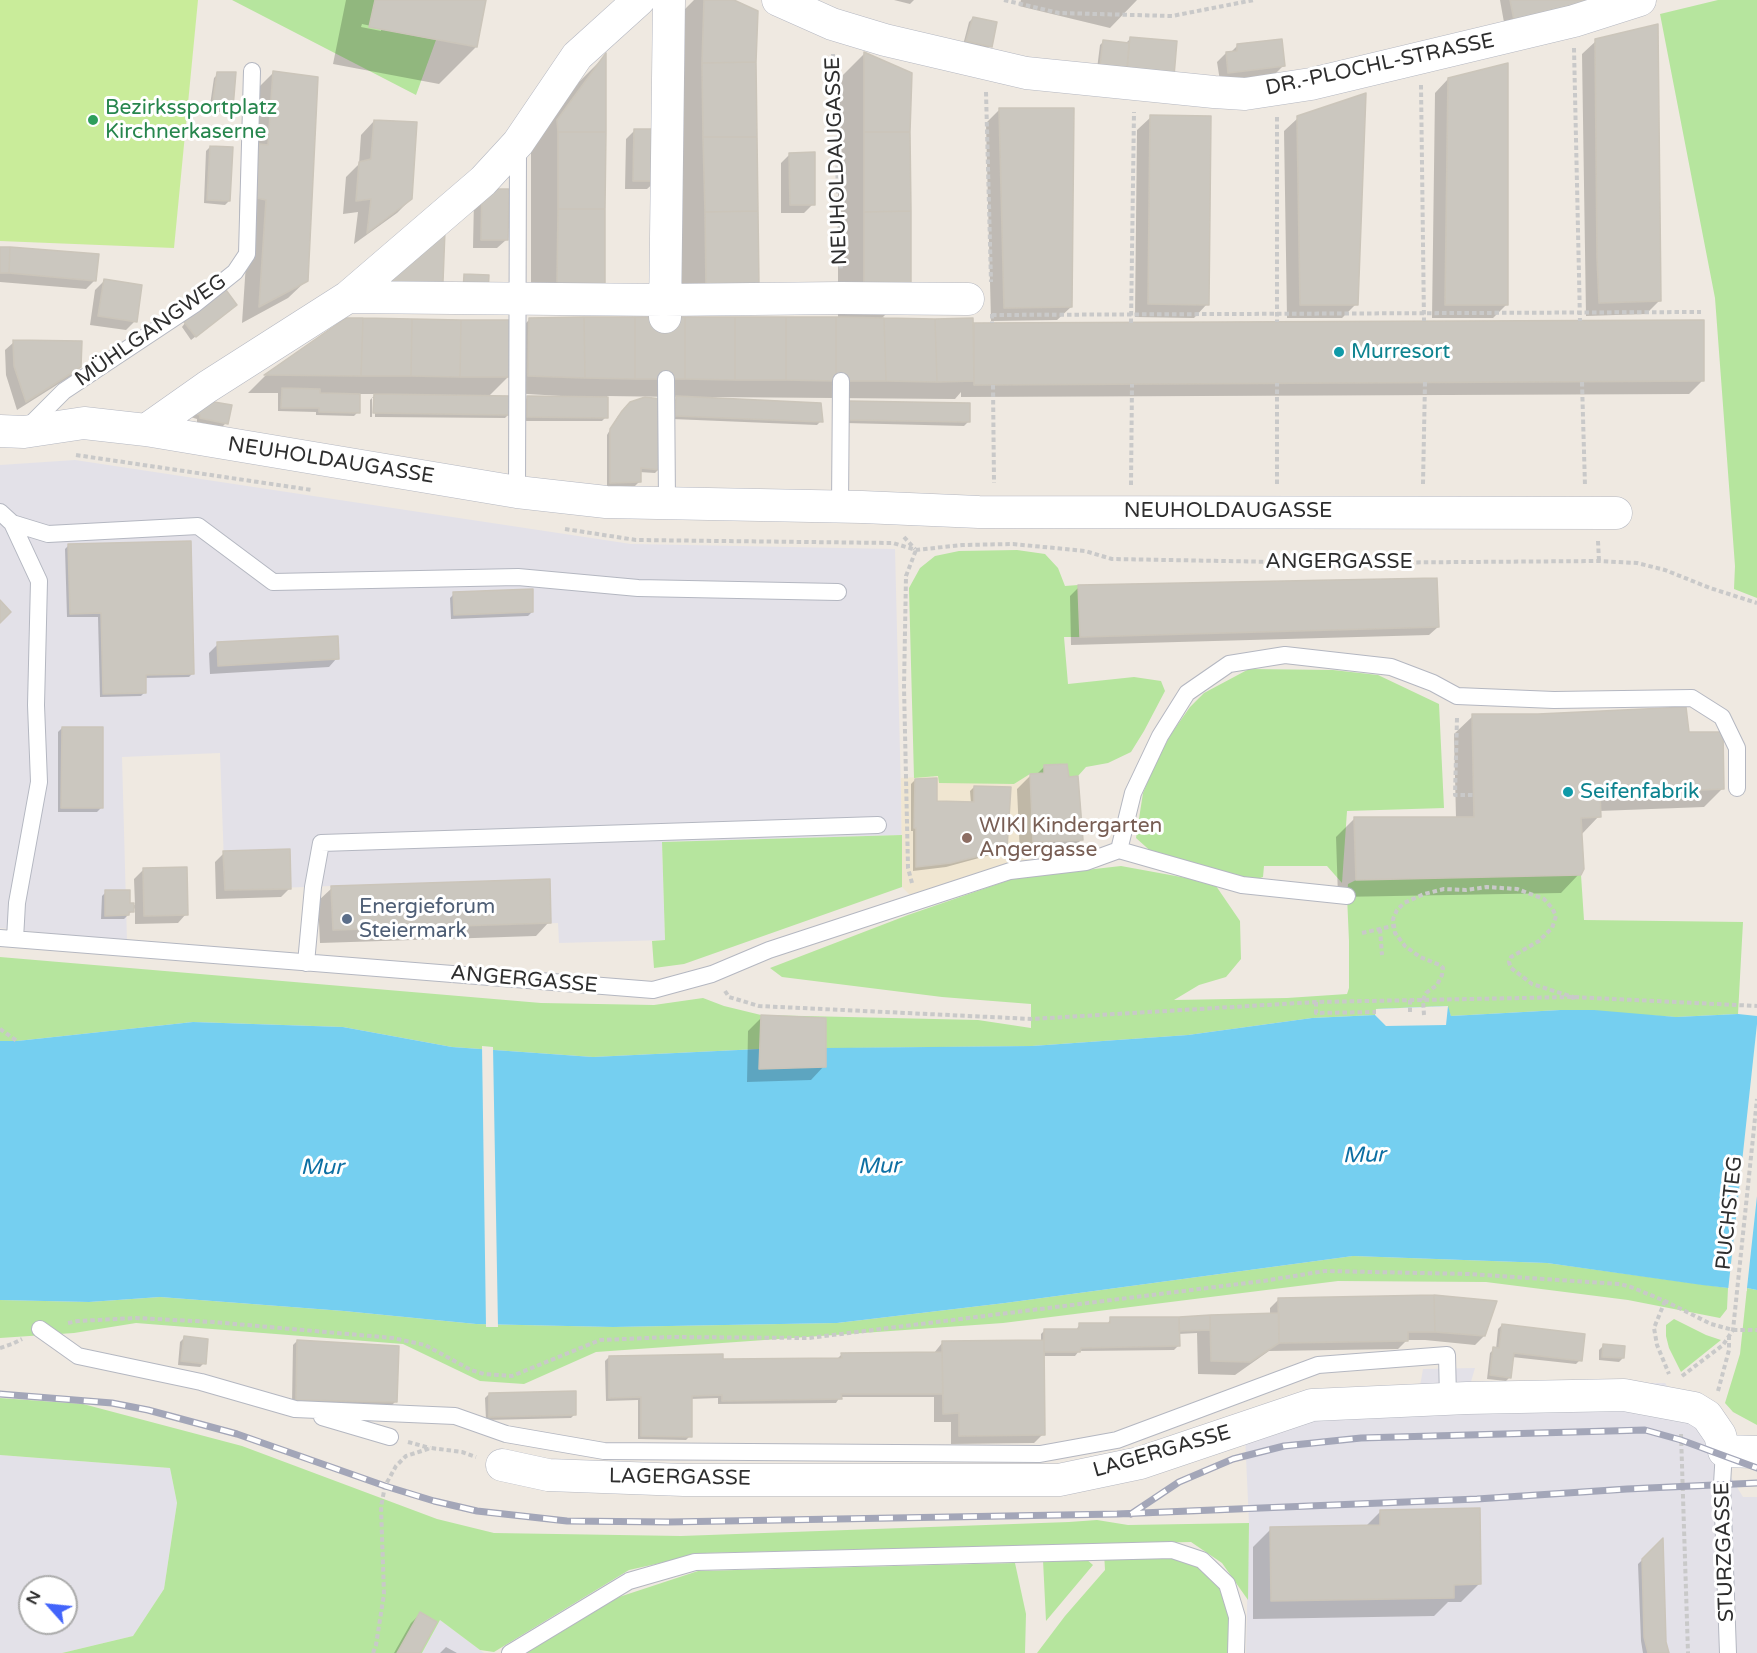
<!DOCTYPE html>
<meta charset="utf-8">
<style>
body{margin:0}
#map{position:relative;width:1757px;height:1653px;overflow:hidden;background:#efe9e1;font-family:"Varela Round",sans-serif}
canvas{display:block}
.north{position:absolute;left:18px;top:1575px;width:60px;height:60px;box-sizing:border-box;background:#fff;border:2px solid #ababab;border-radius:50%;rotate:297deg;font-size:16px;font-weight:700;line-height:24px;text-align:center;color:#2e2e2e}
.north::after{content:'';display:block;margin:auto;width:21px;height:27px;background:#4264fb;clip-path:polygon(50% 0,100% 100%,50% 72%,0 100%)}
</style>
<div id="map">
<canvas width="1757" height="1653"></canvas>
<div class="north">N</div>
</div>
<script>
const c = document.querySelector('canvas').getContext('2d');
c.lineJoin = 'round';
function paint(path, color) {
  c.fillStyle = color;
  c.fill(path, 'evenodd');
}
function poly(rows) {
  const path = new Path2D();
  for (const r of rows) {
    path.moveTo(r[0], r[1]);
    for (let i = 2; i < r.length; i += 2) path.lineTo(r[i], r[i + 1]);
  }
  return path;
}
function strokePath(path, color, width, dash) {
  c.strokeStyle = color;
  c.lineWidth = width;
  c.lineCap = dash ? 'butt' : 'round';
  c.setLineDash(dash || []);
  c.stroke(path);
}
function write(font, color, halo, rows, align = 'center') {
  c.font = font + ' "Varela Round",sans-serif';
  c.lineWidth = 6;
  c.setLineDash([]);
  c.textBaseline = 'middle';
  c.strokeStyle = halo;
  c.fillStyle = color;
  for (const [text, x, y, turn = 0] of rows) {
    c.save();
    c.translate(x, y);
    c.rotate((+turn || 0) * Math.PI / 180);
    c.textAlign = isNaN(turn) ? turn : align;
    if (halo) c.strokeText(text, 0, 0);
    c.fillText(text, 0, 0);
    c.restore();
  }
}
paint(poly([
 [75,460,631,544,895,549,902,835,662,842,665,940,559,943,558,923,333,930,331,886,225,890,220,753,122,757,127,942,0,928,0,465],
 [1475,1368,1470,1385,1665,1383,1706,1436,1743,1497,1757,1497,1757,1653,1246,1653,1249,1523,1245,1435,1419,1392,1423,1369],
 [0,1455,170,1468,177,1503,164,1589,133,1636,62,1653,0,1653],
 [30,1587,66,1587,66,1623,30,1623],
 [440,1620,484,1653,422,1653]
]), '#e3e1e8');
paint(poly([
 [1030,774,1033,842,1029,869,916,901,902,887,901,778,939,776,939,782,1014,784]
]), '#f0e6d1');
paint(poly([
 [232,0,375,0,369,27,436,40,416,95],
 [1718,0,1757,0,1757,598,1734,589,1735,566,1715,298,1660,14],
 [1017,550,1045,554,1058,568,1065,586,1078,585,1080,637,1064,637,1068,684,1134,677,1161,681,1165,691,1144,731,1131,752,1108,763,1086,767,1078,776,1069,777,1067,764,1044,765,1044,773,1030,774,1014,784,939,783,938,776,914,778,909,588,920,568,935,556,959,551],
 [1249,669,1333,670,1378,675,1439,704,1444,808,1347,811,1342,883,1327,866,1264,866,1263,877,1252,881,1155,855,1136,838,1143,793,1155,764,1171,734,1190,707,1204,693],
 [902,835,902,887,684,964,654,968,652,941,665,940,662,842],
 [1121,866,1214,883,1240,921,1241,959,1226,977,1199,985,1174,1000,1287,998,1347,994,1349,988,1349,941,1347,896,1348,884,1356,880,1581,875,1584,920,1743,922,1738,1014,1676,1017,1560,1010,1451,1016,1447,1006,1377,1009,1375,1015,1312,1018,1188,1035,1032,1046,759,1049,593,1057,452,1047,343,1027,193,1022,17,1041,0,1041,0,957,541,1003,654,1005,703,998,724,1006,761,1015,978,1020,1031,1028,1031,1004,942,997,782,977,770,968,908,915,1015,878],
 [1353,1256,1547,1263,1728,1288,1727,1309,1720,1318,1628,1300,1486,1282,1338,1281,1003,1323,596,1352,524,1384,480,1381,403,1344,136,1323,74,1333,0,1338,0,1300,89,1302,160,1297,344,1311,476,1324,613,1327,837,1323,1005,1303],
 [1747,1288,1757,1290,1757,1425,1733,1412,1725,1403,1740,1354],
 [1674,1319,1706,1335,1721,1340,1681,1372,1669,1348,1666,1336,1666,1325],
 [0,1398,83,1404,242,1446,437,1519,494,1533,681,1536,1069,1522,1097,1520,1128,1525,1249,1523,1248,1600,1222,1563,1191,1542,705,1553,629,1570,494,1652,480,1650,440,1620,422,1653,62,1653,133,1636,164,1589,177,1503,170,1468,0,1455],
 [1172,1550,1227,1584,1236,1653,1037,1653,1065,1616,1105,1570,1104,1552],
 [1085,1558,1093,1565,1046,1621,1043,1560],
 [1015,1563,1026,1614,1025,1653,521,1653,619,1597,698,1571]
]), '#b6e59e');
paint(poly([
 [0,0,198,0,174,248,0,241]
]), '#c9ec9a');
paint(poly([
 [1448,1006,1451,1016,1560,1010,1594,1010,1676,1017,1738,1014,1757,1016,1757,1290,1747,1288,1728,1288,1702,1285,1547,1263,1353,1256,1005,1303,837,1323,613,1327,476,1324,344,1311,160,1297,89,1302,0,1300,0,1041,17,1041,193,1022,343,1027,452,1047,593,1057,759,1049,760,1069,825,1067,825,1048,1032,1046,1188,1035,1312,1018,1375,1015,1376,1009]
]), '#75cff0');
paint(poly([
 [1448,1006,1446,1025,1386,1026,1375,1015,1376,1009],
 [1757,1024,1757,1196,1747,1288,1747,1291,1728,1291],
 [482,1046,493,1047,498,1327,486,1327]
]), '#efe9e1');
paint(poly([
 [346,0,485,0,476,47,439,84,333,64],
 [362,24,381,28,381,31,361,27],
 [694,0,730,0,755,62,758,285,680,313,679,15],
 [894,0,914,0,910,4],
 [1021,0,1137,0,1110,28,1019,6],
 [1500,0,1585,0,1505,28],
 [973,18,990,46,986,50,963,45,969,22],
 [1131,38,1173,75,1097,69,1100,45,1104,41,1125,44],
 [1596,41,1660,300,1646,314,1586,316,1582,54],
 [1237,46,1283,66,1274,75,1220,81,1217,62,1226,53,1230,53],
 [864,54,909,132,910,290,881,319,972,327,975,325,1702,381,1689,394,961,397,961,392,955,399,711,397,711,400,821,421,817,425,672,419,673,402,678,397,607,396,606,417,602,421,523,421,523,402,527,398,561,398,561,396,511,393,511,374,488,397,509,414,505,418,375,417,375,398,372,398,376,394,359,394,358,412,354,416,316,415,316,412,278,411,278,393,248,393,265,376,346,319,509,340,530,319,838,318,838,80],
 [604,57,603,286,531,312,531,148,579,82],
 [273,73,307,280,288,298,242,323,249,218,239,216,241,164,255,91],
 [218,74,232,108,228,112,209,112,214,78],
 [1448,79,1507,304,1493,318,1432,318,1435,93],
 [1000,109,1071,307,1057,320,991,321,986,123],
 [1151,117,1207,304,1194,318,1135,317,1137,130],
 [1298,118,1356,304,1342,318,1287,318,1284,131],
 [374,121,411,199,397,213,354,244,358,212,343,214,346,177,359,164,361,135],
 [635,130,656,181,647,189,625,189,626,139],
 [210,147,229,201,225,205,204,203,206,151],
 [790,154,813,204,804,213,781,213,781,163],
 [483,190,506,240,497,248,473,248,474,199],
 [0,248,95,280,86,289,0,282],
 [104,281,135,321,126,330,90,325,95,290],
 [231,309,191,340,182,327,185,323],
 [14,342,80,367,71,376,17,410,6,375,5,350],
 [372,398,372,417,370,417,370,400],
 [202,401,226,423,222,427,197,422,197,419,181,414],
 [849,403,968,422,964,426,845,423],
 [631,404,659,469,655,473,639,472,639,482,635,486,607,486,607,435,618,416],
 [69,545,193,673,189,677,144,678,145,692,141,696,100,697,98,617,67,617,65,549],
 [1079,587,1438,627,1429,635,1071,645,1070,596],
 [454,594,532,612,528,616,451,619,450,598],
 [218,644,337,658,329,667,210,674,209,653],
 [1473,716,1688,734,1722,789,1704,807,1599,811,1599,816,1581,835,1579,874,1561,893,1338,897,1336,837,1354,819,1456,818,1454,734],
 [62,728,101,808,97,812,58,812,58,732],
 [1045,766,1081,840,1068,853,1020,855,1017,789,1030,776,1036,775],
 [915,780,936,803,971,803,970,791,974,787,1005,848,1001,852,946,867,913,871,913,831,911,831,911,784],
 [224,853,290,888,281,897,216,899,215,862],
 [143,870,186,914,178,923,135,924,135,908,124,919,101,919,102,896,106,892,128,905,135,905,134,879],
 [332,888,549,922,536,936,320,943,318,901],
 [762,1017,824,1066,811,1080,747,1082,748,1031],
 [1279,1299,1484,1336,1475,1345,1425,1340,1407,1340,1398,1349,1269,1351,1235,1375,1198,1374,1197,1333,1178,1334,1178,1346,1174,1350,1079,1351,1075,1356,1043,1356,1043,1434,1034,1443,951,1444,951,1422,934,1422,934,1397,840,1397,836,1403,718,1404,718,1398,690,1399,690,1436,686,1440,638,1439,638,1400,606,1401,605,1361,609,1357,722,1361,838,1358,842,1354,934,1353,942,1343,1041,1342,1041,1334,1045,1330,1076,1330,1080,1324,1107,1324,1111,1319,1270,1315,1270,1308],
 [1502,1325,1580,1360,1576,1364,1512,1357,1510,1377,1506,1381,1487,1379,1490,1353,1494,1349,1496,1349,1498,1329],
 [184,1338,204,1363,200,1367,178,1365,180,1342],
 [297,1341,396,1401,392,1405,292,1404,293,1345],
 [1603,1346,1623,1358,1619,1362,1599,1360,1599,1350],
 [489,1394,575,1414,571,1418,486,1420,485,1398],
 [1381,1511,1479,1584,1461,1602,1448,1602,1434,1616,1253,1619,1253,1547,1271,1529,1365,1527],
 [1662,1541,1665,1643,1667,1653,1643,1653,1641,1641,1638,1564],
 [420,1614,418,1653,394,1653,411,1623],
 [446,1647,457,1653,440,1653]
]), '#0003');
const building = poly([
 [375,0,486,0,477,47,369,27,375,0],
 [704,0,734,0,758,11,756,62,702,63,704,0],
 [1510,0,1587,0,1588,5,1514,20,1510,0],
 [973,17,997,22,992,47,966,41,973,17],
 [1658,24,1661,301,1599,303,1597,257,1595,39,1658,24],
 [1130,37,1177,41,1174,76,1127,71,1130,37],
 [1282,39,1285,66,1228,73,1226,52,1237,51,1237,44,1282,39],
 [1103,40,1129,43,1127,69,1100,66,1103,40],
 [864,52,912,73,910,132,864,132,864,52],
 [606,53,606,132,558,132,557,120,606,53],
 [756,62,757,137,703,137,702,63,756,62],
 [1508,63,1508,305,1445,305,1448,78,1508,63],
 [273,71,318,77,308,281,259,307,266,200,257,198,259,144,268,145,273,71],
 [217,72,236,72,233,108,212,108,217,72],
 [1366,93,1358,305,1300,305,1297,116,1366,93],
 [999,108,1074,108,1072,307,1004,308,999,108],
 [1150,115,1211,116,1209,305,1148,304,1150,115],
 [374,120,417,122,412,199,367,233,371,199,356,201,359,162,371,159,374,120],
 [634,129,658,129,657,181,633,181,634,129],
 [558,132,606,132,605,209,558,209,558,132],
 [864,132,910,132,911,211,864,212,864,132],
 [703,137,757,137,758,211,705,212,703,137],
 [210,146,233,147,230,201,207,200,210,146],
 [815,152,815,205,790,205,789,153,815,152],
 [482,189,509,189,508,240,481,240,482,189],
 [558,209,605,209,605,286,557,286,558,209],
 [758,211,759,286,706,287,705,212,758,211],
 [911,211,911,290,864,291,864,212,911,211],
 [445,230,443,282,388,283,445,230],
 [0,247,10,247,9,273,0,273,0,247],
 [10,247,99,254,96,281,9,273,10,247],
 [464,274,489,275,488,294,463,293,464,274],
 [104,279,142,285,137,322,98,316,104,279],
 [226,290,237,305,196,337,184,322,226,290],
 [584,317,585,378,528,376,529,318,584,317],
 [584,317,635,317,635,379,585,378,584,317],
 [635,317,685,317,685,379,635,379,635,317],
 [685,317,735,317,735,380,685,379,685,317],
 [735,317,786,317,786,380,735,380,735,317],
 [786,317,836,317,836,381,786,380,786,317],
 [836,317,884,318,886,381,836,381,836,317],
 [346,318,363,318,361,376,264,375,346,318],
 [363,318,412,319,411,376,361,376,363,318],
 [884,318,935,319,937,382,886,381,884,318],
 [973,318,974,381,937,382,935,319,973,318],
 [412,319,461,320,460,377,411,376,412,319],
 [461,320,511,320,510,377,460,377,461,320],
 [1704,320,1704,381,974,385,974,323,1704,320],
 [13,340,82,341,81,367,26,402,14,366,13,340],
 [282,388,320,389,320,393,360,394,360,413,319,412,319,408,281,408,282,388],
 [374,394,511,396,511,415,373,413,374,394],
 [527,396,608,397,608,418,527,417,527,396],
 [676,396,821,403,823,422,675,416,676,396],
 [645,397,661,399,661,470,641,468,641,482,610,483,610,429,622,411,630,402,645,397],
 [202,400,232,405,228,424,200,418,200,415,183,410,202,400],
 [848,401,970,403,970,422,848,420,848,401],
 [191,541,194,674,146,675,146,693,103,694,101,613,70,614,68,544,191,541],
 [1437,578,1439,627,1080,637,1078,585,1437,578],
 [533,589,533,612,454,615,453,592,533,589],
 [0,600,11,612,0,623,0,600],
 [338,636,339,659,218,666,217,642,338,636],
 [1686,707,1689,732,1723,732,1724,789,1600,794,1601,817,1581,818,1584,869,1581,875,1356,880,1354,817,1474,817,1472,714,1538,714,1686,707],
 [62,727,103,727,103,808,61,808,62,727],
 [1067,764,1069,777,1078,776,1083,840,1033,842,1030,774,1044,773,1044,765,1067,764],
 [937,778,937,801,974,802,974,786,1011,787,1007,849,951,863,916,867,916,828,914,828,915,779,937,778],
 [290,849,291,889,225,890,223,851,290,849],
 [187,867,188,915,144,916,143,868,187,867],
 [550,879,551,923,333,930,331,886,550,879],
 [105,890,130,890,130,903,134,903,134,912,129,912,129,915,105,916,105,890],
 [761,1015,826,1018,826,1067,759,1069,761,1015],
 [1434,1295,1497,1301,1485,1336,1435,1332,1434,1295],
 [1434,1295,1435,1332,1408,1332,1408,1341,1279,1343,1278,1298,1434,1295],
 [1279,1313,1279,1343,1250,1362,1211,1361,1210,1315,1279,1313],
 [1210,1315,1210,1330,1179,1331,1179,1317,1210,1315],
 [1110,1317,1179,1317,1180,1346,1081,1348,1080,1352,1044,1352,1044,1329,1079,1329,1079,1323,1110,1323,1110,1317],
 [1502,1324,1585,1334,1582,1361,1514,1353,1511,1378,1490,1375,1493,1347,1499,1348,1502,1324],
 [184,1336,208,1339,206,1364,181,1361,184,1336],
 [297,1340,399,1346,397,1402,296,1400,297,1340],
 [1044,1340,1045,1435,959,1436,959,1413,943,1414,942,1341,1044,1340],
 [1603,1344,1625,1346,1624,1358,1602,1357,1603,1344],
 [942,1352,943,1394,841,1394,842,1399,722,1401,722,1395,692,1396,692,1437,641,1436,641,1397,609,1398,609,1356,723,1354,723,1359,842,1358,841,1353,942,1352],
 [576,1391,576,1415,489,1417,489,1393,576,1391],
 [1480,1508,1481,1584,1454,1585,1454,1598,1271,1601,1270,1527,1380,1525,1380,1510,1480,1508],
 [1663,1538,1666,1642,1669,1653,1648,1653,1644,1637,1642,1559,1663,1538],
 [420,1612,437,1622,420,1653,397,1653,420,1612]
]);
paint(building, '#cbc7bf');
strokePath(building, '#cbc5ba', 1.5);
const lane = poly([
 [666,379,667,503],
 [26,429,64,391,195,304,235,272,247,254,252,71],
 [517,492,518,145],
 [840,506,841,381],
 [0,512,12,523,48,534,198,526,273,582,518,577,638,588,838,592],
 [12,523,39,581,36,705,39,782,17,903,15,939],
 [1119,850,1133,793,1160,736,1187,693,1229,664,1285,655,1391,667,1433,683,1457,696,1554,700,1692,698,1722,717,1737,748,1737,788],
 [0,938,653,990,712,974,769,950,1010,871,1086,862,1119,850,1242,885,1347,896],
 [306,963,313,887,321,843,878,825],
 [40,1329,78,1356,201,1382,295,1409,455,1416,506,1434,604,1451,1040,1454,1117,1440,1318,1365,1447,1355,1448,1398],
 [322,1417,390,1437],
 [1724,1451,1722,1484,1728,1653],
 [510,1653,629,1581,695,1562,1172,1550,1202,1560,1227,1584,1237,1617,1236,1653]
]);
const street = poly([
 [778,0,832,24,885,40,1026,73,1214,92,1245,94,1311,84,1574,21,1640,0],
 [348,297,664,300,841,298,968,299],
 [665,317,669,0],
 [146,430,207,387,348,297,483,181,518,143,577,56,639,0],
 [0,431,24,432,84,423,146,430,517,492,606,502,862,507,979,512,1616,513],
 [502,1465,548,1475,684,1480,1059,1480,1140,1463,1312,1405,1467,1398,1624,1395,1694,1408,1707,1416,1720,1435,1724,1451,1757,1452]
]);
strokePath(lane, '#b4b7c1', 18);
strokePath(street, '#b4b7c1', 33);
strokePath(poly([
 [1004,0,1059,13,1172,16,1254,0],
 [1574,48,1580,321],
 [833,54,841,271],
 [1421,85,1424,321],
 [986,92,991,282],
 [1277,117,1277,322],
 [992,314,992,323],
 [992,315,1701,312],
 [1131,323,1134,112],
 [1582,382,1585,486],
 [993,385,994,483],
 [76,455,312,490],
 [1277,484,1277,383],
 [1423,484,1425,382],
 [1131,485,1132,384],
 [565,529,636,540,893,543,916,550,962,545,1013,544,1085,551,1112,559,1335,563,1599,561,1637,563,1665,570,1710,588,1757,603],
 [904,537,915,549],
 [1598,541,1599,561],
 [1457,718,1455,795,1474,795],
 [912,883,908,868,904,687,906,576,916,550],
 [1380,929,1382,955],
 [1362,933,1393,926],
 [725,991,729,997,759,1006,1032,1019,1316,1002,1573,997,1757,1006],
 [1410,1000,1410,1015],
 [1316,1002,1316,1013,1376,1012],
 [1424,1015,1423,1000,1426,993,1437,985,1442,975,1443,968,1440,965,1420,957,1405,946,1395,933,1393,919,1397,910,1404,903,1424,894,1444,889,1466,890,1487,887,1517,889,1544,899,1552,908,1556,916,1552,928,1539,941,1511,957,1509,962,1511,968,1532,984,1573,997,1574,1001],
 [0,1029,17,1041],
 [1665,1301,1654,1328,1657,1345,1669,1374],
 [68,1323,78,1321,136,1318,213,1322,393,1338,425,1345,471,1370,484,1374,512,1376,600,1340,671,1337,809,1338,1263,1281,1325,1271,1469,1274,1620,1284,1631,1287,1665,1301,1711,1324,1733,1330,1757,1330],
 [0,1348,12,1344,22,1339],
 [1682,1376,1723,1345,1733,1330,1757,1099],
 [1718,1391,1729,1350,1729,1337],
 [1681,1434,1688,1653],
 [408,1442,430,1448],
 [373,1653,376,1645,384,1594,381,1507,385,1486,396,1466,406,1456,431,1448,462,1452,476,1457]
]), '#c9c9c9', 4, [4.5, 3]);
strokePath(lane, '#fff', 16);
strokePath(street, '#fff', 32);
const rail = poly([
 [0,1394,112,1403,148,1410,237,1434,385,1486,434,1501,477,1511,567,1521,669,1522,1117,1514,1477,1499,1627,1489,1757,1483],
 [1131,1514,1179,1482,1233,1459,1284,1446,1361,1438,1645,1430,1681,1440,1757,1468]
]);
strokePath(rail, '#a3a6b8', 7);
strokePath(rail, '#fff', 4.5, [14]);
for (const [x, y, r, color] of [
 [93,120,6,"#2e9e5b"],
 [1339,352,6,"#0f9aa8"],
 [1568,792,6,"#0f9aa8"],
 [967,838,6,"#8d6e63"],
 [347,919,6,"#5c6f8a"]
]) {
  const dot = new Path2D();
  dot.arc(x, y, r, 0, 2 * Math.PI);
  c.fillStyle = color;
  c.fill(dot);
  strokePath(dot, '#fff', 2);
}
write('21px', '#2e2e2e', '#fff', [
 ["DR.-PLOCHL-STRASSE",1380,65,-12],
 ["NEUHOLDAUGASSE",837,161,-92],
 ["MÜHLGANGWEG",151,331,-35],
 ["NEUHOLDAUGASSE",331,461,9],
 ["NEUHOLDAUGASSE",1228,511],
 ["ANGERGASSE",1339,562],
 ["ANGERGASSE",524,980,5],
 ["PUCHSTEG",1730,1213,-84],
 ["LAGERGASSE",1162,1452,-16],
 ["LAGERGASSE",680,1478,1],
 ["STURZGASSE",1725,1552,-92]
]);
write('21px', '#27864d', '#fff', [
 ["Bezirkssportplatz",105,108],
 ["Kirchnerkaserne",105,132]
], 'left');
write('21px', '#0d838f', '#fff', [
 ["Murresort",1351,352],
 ["Seifenfabrik",1580,792]
], 'left');
write('21px', '#785e54', '#fff', [
 ["WIKI Kindergarten",979,826],
 ["Angergasse",979,850]
], 'left');
write('21px', '#4e5e75', '#fff', [
 ["Energieforum",359,907],
 ["Steiermark",359,931]
], 'left');
write('italic 22px', '#0d6fa3', '#fff', [
 ["Mur",1364,1156,-1],
 ["Mur",879,1167,-1],
 ["Mur",322,1168]
]);
</script>
